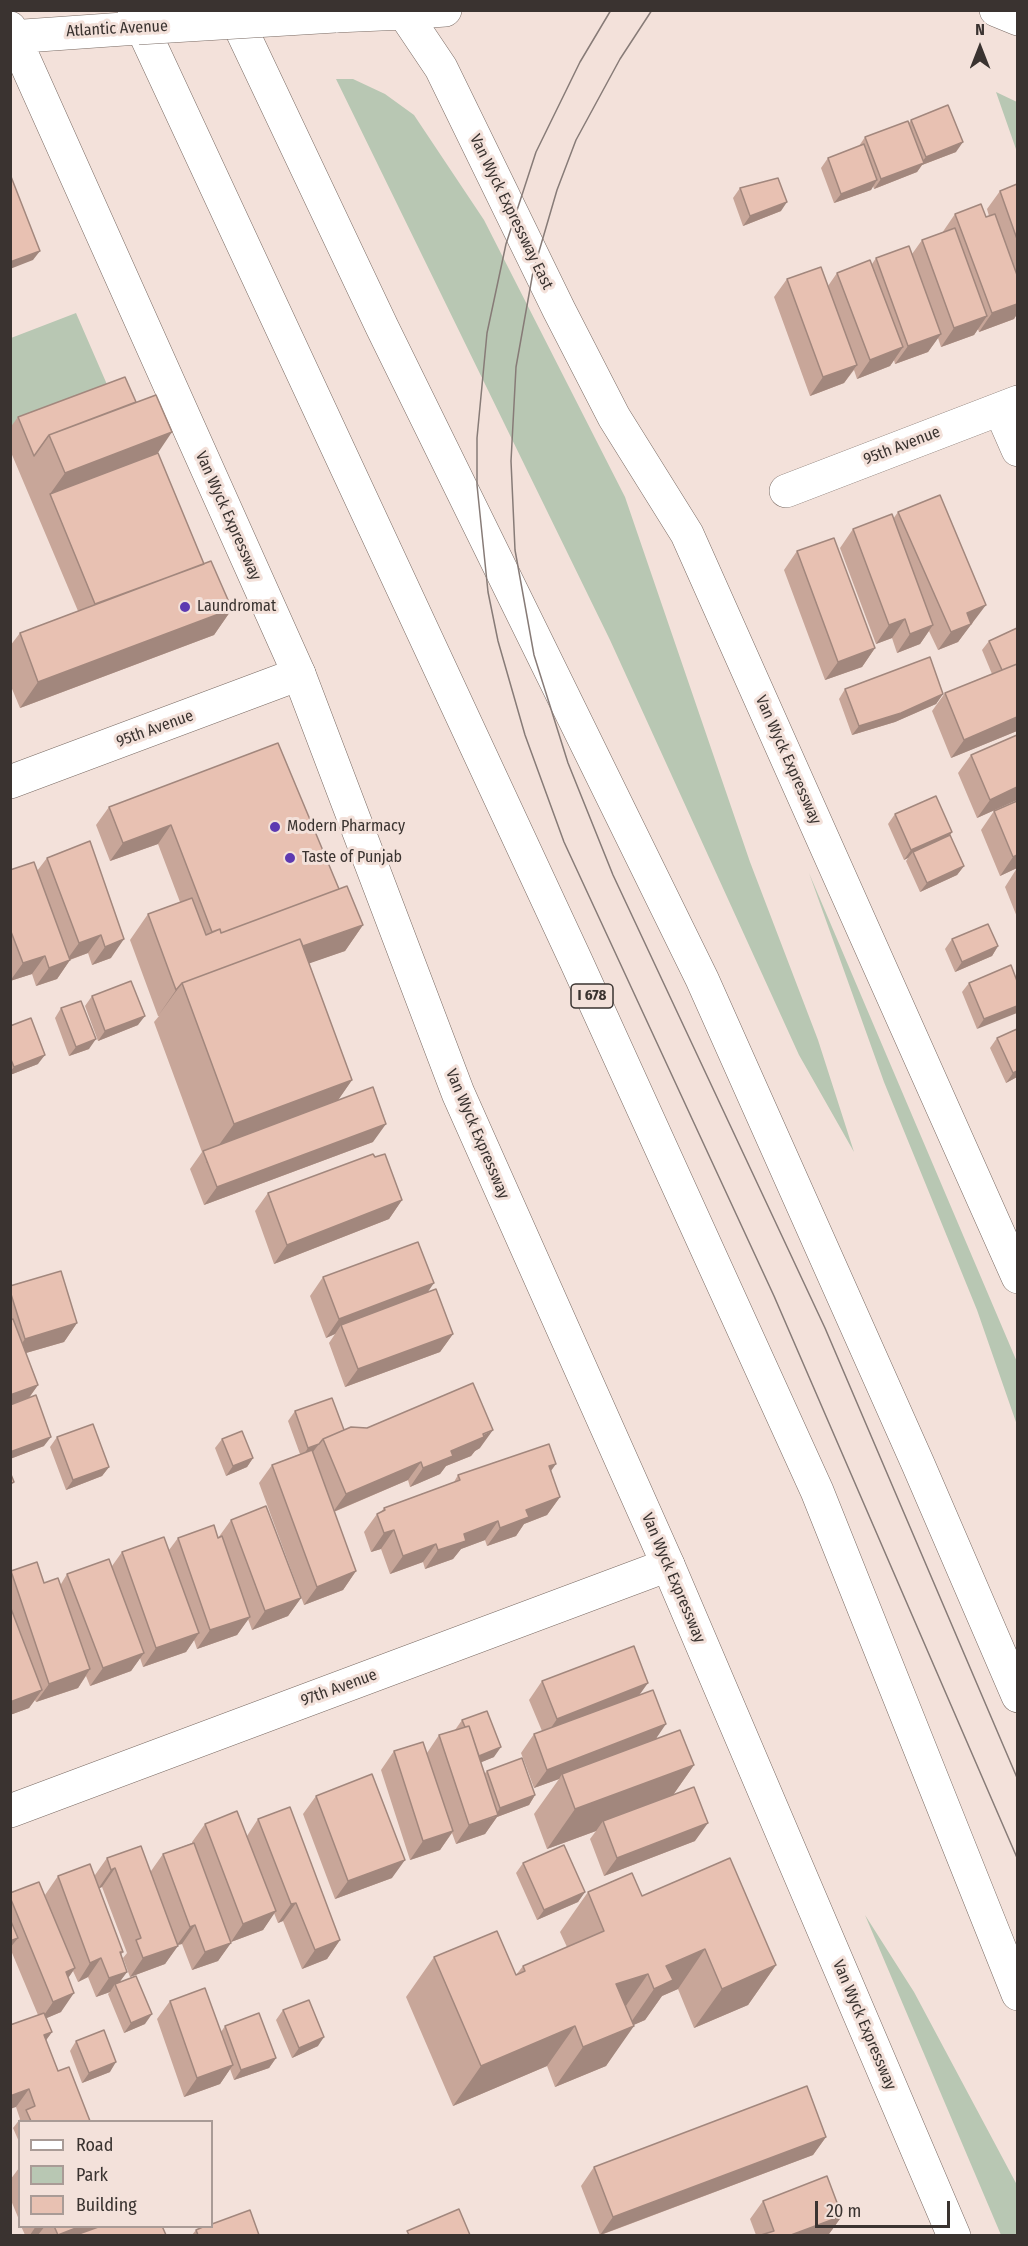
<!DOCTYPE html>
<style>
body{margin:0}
#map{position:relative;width:1028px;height:2246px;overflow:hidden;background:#f3e1da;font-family:"Fira Sans Condensed",sans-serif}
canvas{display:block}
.frame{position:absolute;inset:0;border:12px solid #3a3330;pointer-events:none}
.legend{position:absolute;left:18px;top:2120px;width:195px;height:108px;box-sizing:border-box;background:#f3e1da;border:2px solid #a99b96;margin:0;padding:8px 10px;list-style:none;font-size:18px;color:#3a3330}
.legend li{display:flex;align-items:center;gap:12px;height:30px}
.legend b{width:30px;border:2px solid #a99b96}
.north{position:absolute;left:950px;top:18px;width:60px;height:60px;-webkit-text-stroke:4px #f3e1da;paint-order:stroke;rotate:0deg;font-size:16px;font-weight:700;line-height:24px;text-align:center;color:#3a3330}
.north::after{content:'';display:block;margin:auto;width:21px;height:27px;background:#3a3330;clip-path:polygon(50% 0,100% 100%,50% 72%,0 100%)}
.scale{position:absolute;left:815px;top:2201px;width:135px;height:27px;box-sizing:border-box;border:3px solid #3a3330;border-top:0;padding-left:8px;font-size:18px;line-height:21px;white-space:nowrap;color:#3a3330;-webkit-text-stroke:4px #f3e1da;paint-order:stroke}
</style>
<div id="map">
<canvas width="1028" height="2246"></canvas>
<div class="frame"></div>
<ul class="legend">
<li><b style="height:8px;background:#fff"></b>Road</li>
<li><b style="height:16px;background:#b8c7b3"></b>Park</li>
<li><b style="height:16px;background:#e8c1b2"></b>Building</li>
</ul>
<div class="north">N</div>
<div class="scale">20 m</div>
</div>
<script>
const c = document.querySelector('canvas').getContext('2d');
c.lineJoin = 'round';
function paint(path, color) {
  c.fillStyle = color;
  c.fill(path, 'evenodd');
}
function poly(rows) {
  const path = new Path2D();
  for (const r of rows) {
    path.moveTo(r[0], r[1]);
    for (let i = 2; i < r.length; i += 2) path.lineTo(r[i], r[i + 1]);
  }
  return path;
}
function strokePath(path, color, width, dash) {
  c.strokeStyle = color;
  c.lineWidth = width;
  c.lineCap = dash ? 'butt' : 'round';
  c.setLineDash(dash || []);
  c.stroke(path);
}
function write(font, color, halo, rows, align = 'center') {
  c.font = font + ' "Fira Sans Condensed",sans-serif';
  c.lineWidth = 6;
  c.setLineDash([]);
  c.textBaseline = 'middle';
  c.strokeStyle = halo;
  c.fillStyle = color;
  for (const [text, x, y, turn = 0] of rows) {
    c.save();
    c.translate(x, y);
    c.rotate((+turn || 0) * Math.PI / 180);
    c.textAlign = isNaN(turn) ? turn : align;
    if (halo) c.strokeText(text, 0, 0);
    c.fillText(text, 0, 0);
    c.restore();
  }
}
paint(poly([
 [336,79,353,79,385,94,414,115,484,220,625,497,750,862,818,1040,854,1152,799,1055,610,640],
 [996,92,1017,102,1017,152],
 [76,313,112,396,11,434,11,338],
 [809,873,1017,1362,1017,1425,977,1310,884,1082],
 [865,1915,914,1992,1017,2185,1017,2235,1001,2235]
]), '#b8c7b3');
const minor = poly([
 [996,10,1018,19],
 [404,13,445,10],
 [1000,409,1018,450],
 [786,491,1018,402],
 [10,782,299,674],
 [10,1811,668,1565]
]);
const primary = poly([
 [402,10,441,68,559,310,614,417,687,534,1018,1277],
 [335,16,404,13],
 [10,28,299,674,458,1093,668,1565,954,2236],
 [10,37,138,28]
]);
const motorway = poly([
 [134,10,576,961,817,1491,1018,1994],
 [232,10,382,327,702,979,918,1464,1018,1696]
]);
strokePath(minor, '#796a63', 34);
strokePath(primary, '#796a63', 34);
strokePath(motorway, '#796a63', 34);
strokePath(minor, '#fff', 33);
strokePath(primary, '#fff', 33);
strokePath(motorway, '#fff', 33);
strokePath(poly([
 [611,10,580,62,536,152,506,244,487,333,477,438,477,485,488,592,498,641,525,735,564,842,774,1296,1018,1860],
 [652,10,620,59,576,140,557,190,533,272,516,367,511,461,515,550,534,655,568,763,613,875,825,1328,1018,1780]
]), '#877b77', 1.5);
const primaryBridge = poly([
 [138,28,335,16]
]);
strokePath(primaryBridge, '#796a63', 34, []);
strokePath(primaryBridge, '#fff', 33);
paint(poly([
 [911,120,956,152,922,165,917,172,874,189,873,186,871,190,834,203,821,168,828,158,859,146,865,137,909,123],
 [1017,184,1017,314,1014,319,979,332,978,329,974,335,941,347,938,338,928,352,895,364,894,360,890,366,857,379,854,370,844,383,810,396,774,297,787,279,828,286,837,273,872,264,876,258,912,254,922,240,942,233,955,214,986,217,989,216,987,209,1000,191],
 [740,188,781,211,743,226,733,198],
 [18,417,158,453,204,564,232,609,214,635,20,708,10,684,10,646,20,633,78,611,10,450,10,428],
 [898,512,973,623,971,624,958,642,938,650,929,631,920,644,897,653,892,638,876,644,840,548,853,529,893,519],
 [797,551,875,648,862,667,825,680,784,570],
 [1017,628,1017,731,951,758,932,711,945,693,992,674,982,650,989,641],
 [845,689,943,694,936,704,895,722,852,735,839,699],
 [1017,735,1017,800,977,818,958,773,971,755],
 [278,743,339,889,363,925,345,951,309,963,352,1080,338,1100,373,1142,204,1205,190,1169,202,1152,154,1022,159,1016,158,1016,130,940,148,914,180,902,158,844,110,861,96,825,109,807],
 [994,811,1017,868,1000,876,981,830],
 [895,814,952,832,950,835,964,866,957,875,920,892,906,861,908,858,904,860,888,824],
 [90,841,111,958,92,965,88,953,70,960,57,979,36,986,32,974,10,981,10,870,37,871,47,858],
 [1017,868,1017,917,1005,887],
 [952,939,998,946,992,956,955,972,945,949],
 [1017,981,977,1029,962,992,969,983],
 [92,996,138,1025,98,1041,85,1006],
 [61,1008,89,1049,69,1056,55,1018],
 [10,1026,38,1064,10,1075],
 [997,1038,1017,1077,1006,1083,990,1048],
 [375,1157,402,1200,389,1219,274,1264,255,1211,268,1193],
 [323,1277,427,1292,453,1334,440,1352,345,1387,329,1343,335,1334,326,1338,310,1296],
 [10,1286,77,1323,64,1342,26,1353,38,1385,29,1398,44,1446,10,1459],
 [295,1411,344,1430,480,1448,475,1451,471,1456,446,1466,440,1474,410,1487,408,1480,334,1512,356,1571,343,1590,304,1605,259,1483,272,1465,300,1454,288,1421],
 [57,1437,109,1467,102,1476,66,1490,50,1447],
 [222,1439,253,1458,247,1467,226,1476,215,1448],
 [551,1471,560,1497,547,1515,524,1524,516,1536,487,1546,485,1540,461,1549,453,1559,425,1569,423,1562,390,1574,381,1549,371,1552,364,1532,377,1514,381,1512,384,1508,454,1482,458,1475],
 [231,1520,301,1598,288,1616,252,1630,248,1619,237,1635,197,1649,194,1640,186,1652,143,1667,140,1658,131,1671,90,1686,86,1676,78,1688,36,1702,35,1700,29,1708,10,1715,11,1571,44,1583,61,1584,67,1574,112,1566,122,1552,169,1550,178,1538,218,1538],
 [542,1681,640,1695,657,1738,694,1765,673,1795,695,1841,604,1876,590,1839,596,1831,547,1849,534,1814,559,1779,534,1788,521,1753,534,1734,542,1731,529,1700],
 [462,1720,494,1757,481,1762,484,1774,487,1771,535,1795,529,1805,497,1817,485,1834,456,1844,452,1833,440,1850,410,1860,381,1770,394,1751,427,1753,439,1735,455,1730],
 [316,1796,392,1878,335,1899,303,1814],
 [258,1819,340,1940,327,1959,302,1969,283,1921,278,1923,274,1913,263,1930,231,1942,218,1961,192,1970,182,1944,178,1945,165,1964,130,1977,123,1958,127,1953,102,1887,99,1888,123,1952,121,1955,127,1972,119,1982,145,2024,124,2033,108,1994,110,1992,96,1997,88,1977,78,1982,73,1971,68,1978,61,2012,46,2018,52,2032,46,2040,58,2071,90,2121,20,2121,20,2144,13,2128,20,2119,16,2107,38,2015,10,1948,10,1893,50,1908,45,1895,58,1876,95,1875,107,1858,151,1871,163,1854,192,1843,192,1842,205,1824,247,1836],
 [523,1863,585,1892,578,1902,537,1920,516,1873],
 [588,1892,642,1896,776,1965,748,2005,694,2028,678,1989,662,1996,645,2020,633,2025,606,2066,555,2087,547,2066,453,2106,406,1997,434,1957,516,1975,523,1966,567,1947,560,1932],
 [170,2001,221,2032,225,2026,276,2058,269,2068,234,2080,230,2069,220,2084,184,2097,157,2019],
 [283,2010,318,2046,292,2058,276,2020],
 [76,2041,110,2072,82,2083,70,2051],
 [826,2137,813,2155,601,2235,600,2235,581,2186,594,2167],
 [19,2168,20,2168,20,2222,10,2198,10,2180],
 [763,2201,842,2216,829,2234,827,2235,756,2235,750,2219],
 [21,2226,162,2226,166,2235,25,2235],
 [196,2230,258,2235,192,2235]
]), '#c8a699');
paint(poly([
 [963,142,956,152,922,165,917,172,874,189,881,179,920,164,926,157],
 [877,180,871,190,834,203,841,194],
 [787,202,781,211,743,226,750,216],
 [40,251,33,260,10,269,10,262],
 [1017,304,1017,314,1014,319,979,332,992,313],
 [987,316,974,335,941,347,954,328],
 [941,334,928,352,895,364,908,346],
 [903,347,890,366,857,379,870,360],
 [857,365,844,383,810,396,823,377],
 [172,432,145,472,50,494,65,473],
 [986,605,958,642,938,650,951,632,967,613],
 [232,609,214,635,20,708,38,682],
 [905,619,892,638,876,644,889,625],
 [933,625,920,644,897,653,910,634],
 [875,648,862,667,825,680,838,662],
 [943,694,936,704,895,722,852,735,859,726],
 [1017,717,1017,731,951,758,964,740],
 [1017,787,1017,800,977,818,990,800],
 [171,825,158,844,110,861,123,843],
 [952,832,945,842,913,852,908,858,904,860,911,850],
 [1017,855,1017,868,1000,876,1013,857],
 [964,866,957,875,920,892,927,883],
 [363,925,345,951,190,1005,184,988],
 [101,935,88,953,66,961,79,943],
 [124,939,111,958,92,965,105,947],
 [998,946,992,956,955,972,962,962],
 [45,956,32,974,10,981,23,963],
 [70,960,57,979,36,986,49,968],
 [176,990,177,990,158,1016],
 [1017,1006,1017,1013,977,1029,984,1019],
 [145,1016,138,1025,98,1041,105,1031],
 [96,1039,89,1049,69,1056,76,1047],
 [45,1055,38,1064,10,1075,10,1072,14,1067],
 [1017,1071,1017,1077,1006,1083,1013,1073],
 [352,1080,325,1119,206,1163,234,1124],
 [386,1124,373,1142,204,1205,217,1187],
 [402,1200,389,1219,274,1264,287,1245],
 [434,1283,421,1302,341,1325,335,1334,326,1338,339,1319],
 [77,1323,64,1342,12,1357,25,1339],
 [453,1334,440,1352,345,1387,358,1369],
 [38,1385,25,1403,10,1408,10,1395],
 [493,1430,480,1448,475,1451,471,1456,446,1466,440,1474,410,1487,423,1468,451,1451],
 [51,1437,44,1446,10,1459,10,1452],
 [319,1444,312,1453,302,1457,308,1448],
 [253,1458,247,1467,226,1476,233,1466],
 [421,1462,408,1480,333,1512,346,1494],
 [556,1464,543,1482,549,1466],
 [109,1467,102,1476,66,1490,73,1480],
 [560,1497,547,1515,524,1524,516,1536,487,1546,500,1528,526,1510],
 [498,1521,485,1540,461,1549,453,1559,425,1569,438,1550,464,1534],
 [394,1530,381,1549,371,1552,384,1533],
 [436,1544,423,1562,390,1574,403,1556],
 [356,1571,343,1590,304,1605,317,1587],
 [301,1598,288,1616,252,1630,265,1611],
 [250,1617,237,1635,197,1649,210,1630],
 [199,1633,186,1652,143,1667,156,1648],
 [144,1653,131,1671,90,1686,103,1668],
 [90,1669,78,1688,36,1702,49,1684],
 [648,1683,635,1701,544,1738,557,1719],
 [42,1690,29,1708,10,1715,10,1702],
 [666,1724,653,1743,562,1774,559,1779,534,1788,547,1770],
 [501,1747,494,1757,470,1767,476,1757],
 [694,1765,666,1805,603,1821,596,1831,547,1849,575,1809],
 [535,1795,529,1805,497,1817,485,1834,456,1844,469,1825,495,1817,500,1808],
 [708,1823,695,1841,604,1876,617,1858],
 [453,1831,440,1850,410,1860,423,1841],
 [405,1860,392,1878,335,1899,348,1881],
 [115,1868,102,1887,98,1889,111,1870],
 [585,1892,578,1902,537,1920,544,1910],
 [296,1903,283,1921,278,1923,291,1904],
 [276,1911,263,1930,231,1942,243,1924],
 [195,1925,182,1944,177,1945,190,1927],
 [18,1938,10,1948,10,1941],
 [340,1940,327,1959,302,1969,315,1950],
 [231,1943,218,1961,192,1970,205,1952],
 [178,1946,165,1964,130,1977,143,1958],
 [705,1949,678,1989,662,1996,645,2020,627,2028,654,1989,666,1966],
 [101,1958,88,1977,78,1982,90,1963],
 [776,1965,748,2005,694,2028,722,1989],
 [75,1968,62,1987,66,1972],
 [127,1972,116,1987,115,1984,110,1992,96,1997,109,1978],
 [648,1974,621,2013,616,1984],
 [74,1993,61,2012,40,2021,53,2002],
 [152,2014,145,2024,124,2033,131,2023],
 [575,2026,547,2066,453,2106,481,2066],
 [634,2026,606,2066,555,2087,583,2047],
 [52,2032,39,2050,44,2035],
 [324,2037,318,2046,292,2058,299,2048],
 [276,2058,269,2068,234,2080,241,2070],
 [116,2062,110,2072,82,2083,89,2073],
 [233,2065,220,2084,184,2097,197,2078],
 [29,2089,16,2107,10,2109,10,2096],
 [826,2137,813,2155,600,2235,613,2217],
 [842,2216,829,2234,827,2235,791,2235],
 [36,2226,45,2226,38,2235,30,2235],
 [81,2226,109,2226,92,2235,58,2235]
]), '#a2877d');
const building = poly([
 [948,105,963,142,926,157,911,120,948,105],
 [908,121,924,163,881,179,865,137,908,121],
 [864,144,877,180,841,194,828,158,864,144],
 [10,174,40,251,10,262,10,174],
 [778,178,787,202,750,216,740,188,778,178],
 [1017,184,1017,239,1000,191,1017,184],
 [981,204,986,217,995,214,1017,275,1017,304,992,313,955,214,981,204],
 [955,228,987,316,954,328,922,240,955,228],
 [909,246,941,334,908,346,876,258,909,246],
 [870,260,903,347,870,360,837,273,870,260],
 [821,267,857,365,823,377,787,279,821,267],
 [125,377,136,402,49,435,34,456,18,417,125,377],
 [156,395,172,432,65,473,49,435,156,395],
 [158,453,204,564,95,604,50,494,158,453],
 [940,495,986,605,967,613,971,624,951,632,898,512,940,495],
 [892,514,933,625,910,634,905,619,889,625,853,529,892,514],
 [834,538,875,648,838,662,797,551,834,538],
 [211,561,232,609,38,682,20,633,211,561],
 [1017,628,1017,664,1002,670,989,641,1017,628],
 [930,657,943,694,901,713,859,726,845,689,930,657],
 [1017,664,1017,717,964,740,945,693,1017,664],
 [1017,735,1017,787,990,800,971,755,1017,735],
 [278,743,339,889,221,933,220,929,212,932,171,825,123,843,109,807,278,743],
 [936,796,952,832,911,850,895,814,936,796],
 [1017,801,1017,855,1013,857,994,811,1017,801],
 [950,835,964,866,927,883,913,852,950,835],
 [90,841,124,939,105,947,101,935,79,943,47,858,90,841],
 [34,862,70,960,49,968,45,956,23,963,10,929,10,870,34,862],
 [347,886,363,925,303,946,300,939,182,983,176,990,148,914,192,898,206,935,220,929,221,933,347,886],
 [988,924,998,946,962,962,952,939,988,924],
 [300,939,352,1080,234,1124,182,983,300,939],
 [1011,965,1017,981,1017,1006,984,1019,969,983,1011,965],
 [131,981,145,1016,105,1031,92,996,131,981],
 [81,1001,96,1039,76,1047,61,1008,81,1001],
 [31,1018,45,1055,14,1067,10,1057,10,1026,31,1018],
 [1017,1029,1017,1071,1013,1073,997,1038,1017,1029],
 [373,1087,386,1124,217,1187,203,1151,373,1087],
 [373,1154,375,1157,385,1154,402,1200,287,1245,268,1193,373,1154],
 [418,1242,434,1283,339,1319,323,1277,418,1242],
 [61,1271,77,1323,25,1339,10,1291,10,1286,61,1271],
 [436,1289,453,1334,358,1369,341,1325,436,1289],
 [13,1319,38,1385,10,1395,10,1320,13,1319],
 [473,1383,493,1430,483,1434,484,1437,451,1451,453,1456,423,1468,421,1462,346,1494,323,1439,351,1427,367,1428,473,1383],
 [36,1395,51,1437,10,1452,10,1405,36,1395],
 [332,1398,344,1430,323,1439,319,1444,308,1448,295,1411,332,1398],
 [93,1424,109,1467,73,1480,57,1437,93,1424],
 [242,1431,253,1458,233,1466,222,1439,242,1431],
 [549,1444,556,1464,549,1466,560,1497,526,1510,529,1517,500,1528,498,1521,464,1534,466,1541,438,1550,436,1544,403,1556,394,1530,384,1533,377,1514,385,1510,384,1508,460,1480,458,1475,549,1444],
 [312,1450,356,1571,317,1587,272,1465,312,1450],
 [10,1472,14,1482,10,1484,10,1472],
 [266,1506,301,1598,265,1611,231,1520,266,1506],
 [214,1525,218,1538,222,1536,250,1617,210,1630,178,1538,214,1525],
 [164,1537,199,1633,156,1648,122,1552,164,1537],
 [109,1559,144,1653,103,1668,67,1574,109,1559],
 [37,1562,44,1583,58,1578,90,1669,49,1684,11,1571,37,1562],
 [10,1606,42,1690,10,1702,10,1606],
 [634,1646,648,1683,557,1719,542,1681,634,1646],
 [653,1690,666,1724,547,1770,534,1734,653,1690],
 [487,1711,501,1747,479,1756,469,1726,465,1727,462,1720,487,1711],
 [469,1726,498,1815,469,1825,439,1735,469,1726],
 [680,1730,694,1765,575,1809,562,1774,680,1730],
 [423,1742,453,1831,423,1841,394,1751,423,1742],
 [522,1758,535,1795,500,1808,487,1771,522,1758],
 [372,1774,405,1860,348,1881,316,1796,372,1774],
 [694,1787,708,1823,617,1858,603,1821,694,1787],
 [290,1807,340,1940,315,1950,296,1903,291,1904,258,1819,290,1807],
 [237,1811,276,1911,243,1924,205,1824,237,1811],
 [194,1843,231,1943,205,1952,195,1925,190,1927,163,1854,194,1843],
 [564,1845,585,1892,544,1910,523,1863,564,1845],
 [141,1846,178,1946,143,1958,136,1940,141,1938,115,1868,111,1870,107,1858,141,1846],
 [730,1858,776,1965,722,1989,705,1949,666,1966,673,1980,654,1989,648,1974,616,1984,634,2026,583,2047,575,2026,481,2066,434,1957,497,1931,516,1975,525,1971,523,1966,604,1931,588,1892,632,1873,642,1896,730,1858],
 [90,1864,123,1952,120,1952,127,1972,109,1978,101,1958,90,1963,58,1876,90,1864],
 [39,1882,75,1968,66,1972,74,1993,53,2002,10,1897,10,1893,39,1882],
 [10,1919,18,1938,10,1941,10,1919],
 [136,1976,152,2014,131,2023,115,1984,136,1976],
 [205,1988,233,2065,197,2078,170,2001,205,1988],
 [309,2000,324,2037,299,2048,283,2010,309,2000],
 [44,2013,52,2032,44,2035,58,2071,69,2067,90,2121,31,2121,26,2110,35,2106,29,2089,10,2096,10,2025,44,2013],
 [259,2013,276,2058,241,2070,225,2026,259,2013],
 [104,2030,116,2062,89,2073,76,2041,104,2030],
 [807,2086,826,2137,613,2217,594,2167,807,2086],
 [827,2176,842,2216,791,2235,761,2235,774,2231,763,2201,827,2176],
 [459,2209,470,2235,409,2235,407,2231,459,2209],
 [250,2210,259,2235,198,2235,196,2230,205,2226,212,2226,212,2224,250,2210],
 [54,2226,81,2226,58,2235,54,2226],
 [101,2226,162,2226,166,2235,76,2235,101,2226]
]);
paint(building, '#e8c1b2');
strokePath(building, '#a2877d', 1.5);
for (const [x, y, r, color] of [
 [185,607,6,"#5d39b1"],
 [275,827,6,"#5d39b1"],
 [290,858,6,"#5d39b1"]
]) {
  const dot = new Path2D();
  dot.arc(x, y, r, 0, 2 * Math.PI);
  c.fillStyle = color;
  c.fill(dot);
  strokePath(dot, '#f3e1da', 2);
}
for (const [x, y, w] of [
 [592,996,42]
]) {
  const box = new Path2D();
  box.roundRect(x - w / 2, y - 12, w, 24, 4.5);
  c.fillStyle = '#f3e1da';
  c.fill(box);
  strokePath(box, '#3a3330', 1.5);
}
write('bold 15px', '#3a3330', null, [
 ["I 678",592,996]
]);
write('16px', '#3a3330', '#f3e1da', [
 ["Atlantic Avenue",117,29,-3],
 ["Van Wyck Expressway East",511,212,64],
 ["95th Avenue",902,446,-21],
 ["Van Wyck Expressway",228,516,66],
 ["95th Avenue",155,729,-20],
 ["Van Wyck Expressway",788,760,66],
 ["Van Wyck Expressway",477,1134,67],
 ["Van Wyck Expressway",673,1578,67],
 ["97th Avenue",339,1688,-20],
 ["Van Wyck Expressway",864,2025,67]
]);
write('16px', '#3a3330', '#f3e1da', [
 ["Laundromat",197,607],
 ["Modern Pharmacy",287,827],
 ["Taste of Punjab",302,858]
], 'left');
</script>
